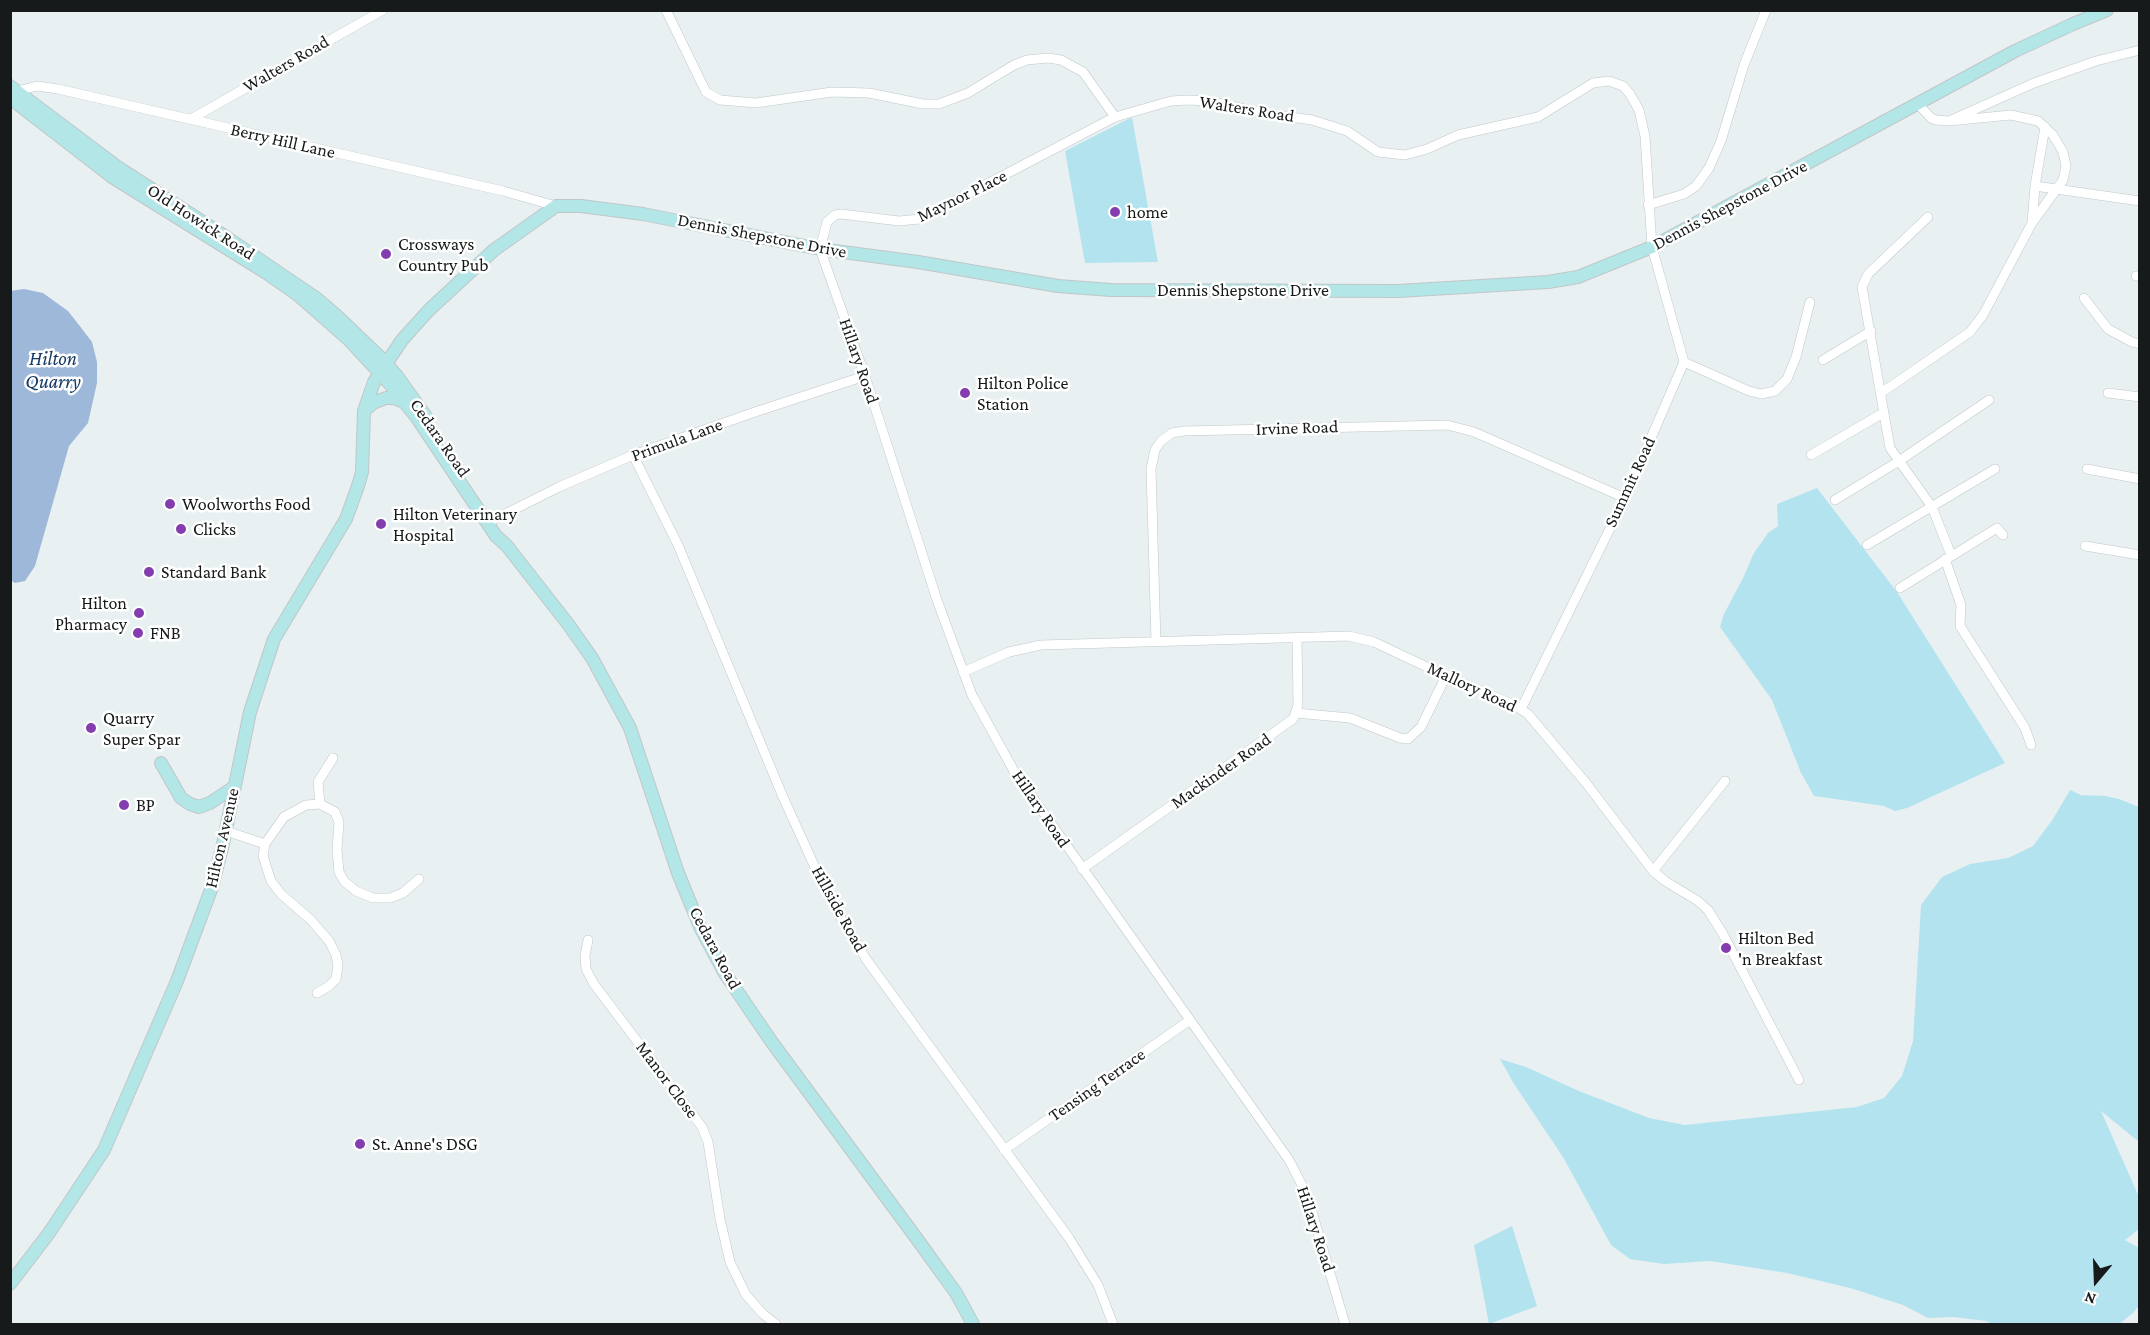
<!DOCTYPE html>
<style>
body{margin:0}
#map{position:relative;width:2150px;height:1335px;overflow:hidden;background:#e9f0f2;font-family:"Crimson Pro",serif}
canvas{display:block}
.frame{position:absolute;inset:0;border:12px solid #171a1a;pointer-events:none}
.north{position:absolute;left:2066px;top:1251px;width:60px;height:60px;-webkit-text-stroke:4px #fff;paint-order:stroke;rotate:199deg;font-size:16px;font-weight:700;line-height:24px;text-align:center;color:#171a1a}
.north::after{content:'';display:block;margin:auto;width:21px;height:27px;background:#171a1a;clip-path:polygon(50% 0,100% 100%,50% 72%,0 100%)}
</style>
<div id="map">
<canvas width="2150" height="1335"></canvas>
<div class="frame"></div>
<div class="north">N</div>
</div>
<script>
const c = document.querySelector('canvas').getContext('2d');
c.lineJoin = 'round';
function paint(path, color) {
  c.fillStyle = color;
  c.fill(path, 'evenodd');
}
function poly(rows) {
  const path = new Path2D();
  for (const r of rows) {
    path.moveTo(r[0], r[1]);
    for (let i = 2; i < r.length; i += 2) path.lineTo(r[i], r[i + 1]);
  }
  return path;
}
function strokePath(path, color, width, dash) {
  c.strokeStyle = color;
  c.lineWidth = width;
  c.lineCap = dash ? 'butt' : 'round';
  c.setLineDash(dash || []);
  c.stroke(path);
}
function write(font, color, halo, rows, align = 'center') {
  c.font = font + ' "Crimson Pro",serif';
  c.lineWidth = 5;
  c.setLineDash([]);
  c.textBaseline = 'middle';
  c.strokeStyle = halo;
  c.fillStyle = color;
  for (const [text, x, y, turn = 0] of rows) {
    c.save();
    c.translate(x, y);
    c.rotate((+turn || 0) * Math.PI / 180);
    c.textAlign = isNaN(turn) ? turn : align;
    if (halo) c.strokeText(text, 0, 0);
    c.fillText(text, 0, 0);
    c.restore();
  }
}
paint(poly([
 [1132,117,1158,262,1085,263,1065,151],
 [1817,488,1897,592,2005,763,1907,808,1895,811,1884,806,1814,796,1801,773,1772,700,1720,627,1724,614,1743,578,1754,553,1768,533,1778,526,1777,504],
 [2070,790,2081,795,2106,796,2119,799,2139,807,2139,1142,2101,1111,2139,1197,2139,1229,2125,1240,2139,1248,2139,1306,2133,1313,2119,1324,1992,1324,1986,1321,1953,1317,1928,1318,1903,1305,1850,1288,1787,1273,1710,1261,1664,1264,1630,1259,1611,1245,1563,1157,1514,1084,1500,1059,1526,1067,1579,1091,1649,1118,1685,1125,1857,1107,1884,1098,1902,1076,1913,1041,1921,905,1942,877,1970,864,2008,858,2033,846,2053,819],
 [1512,1226,1537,1306,1489,1324,1474,1245]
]), '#b4e3f0');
paint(poly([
 [24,289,43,293,68,311,79,325,92,342,97,362,97,383,88,423,69,446,35,566,25,581,15,583,10,580,10,291]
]), '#9db8d9');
const street = poly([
 [666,10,706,92,720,100,756,103,832,92,869,93,923,104,939,104,968,93,1014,65,1027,60,1048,58,1061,60,1083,72,1115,117],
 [12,94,17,91,37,86,58,89,503,191,556,206],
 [1918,104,1931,118,1936,120,1949,121,2034,83,2096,61,2140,50],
 [191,119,383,10],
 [2035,186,2140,201],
 [1648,205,1684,194,1696,186,1709,168,1721,141,1744,65,1766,10],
 [1928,217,1868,274,1862,287,1890,448,1932,507,1951,555],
 [2032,223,2035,186,2045,127],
 [2136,276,2140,276],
 [2084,298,2108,329,2132,342,2140,344],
 [1823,360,1871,331],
 [1684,362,1749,391,1761,394,1775,391,1787,379,1796,357,1810,302],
 [1881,393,1970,332,1983,315,2032,223,2063,180,2066,166,2063,152,2053,135,2038,121,2011,115,1949,121],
 [2108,393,2140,397],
 [633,455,678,545,783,797,823,885,841,918,866,959,1069,1238,1098,1285,1113,1324],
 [1811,455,1883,413],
 [2087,469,2140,479],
 [1835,500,1899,461,1989,400],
 [487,523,559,487,633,455,755,412,865,376],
 [1867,545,1995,469],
 [2085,546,2140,555],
 [1945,559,1961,605,1960,626,2025,728,2031,745],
 [1900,588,1997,528,2003,535],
 [1156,642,1151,469,1155,450,1161,441,1172,433,1184,431,1447,425,1474,432,1625,498],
 [963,672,1009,652,1041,645,1349,636,1374,642,1446,676,1514,705,1528,714,1586,783,1653,871,1665,881,1698,901,1708,910,1723,934,1799,1080],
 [1296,713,1350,718,1400,738,1408,739,1421,727,1446,676],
 [320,804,318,782,333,758],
 [226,831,265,844],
 [1082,869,1293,719,1298,705,1297,638],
 [1653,871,1725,781],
 [588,940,585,956,586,969,594,984,702,1127,708,1142,720,1219,730,1262,746,1295,763,1314,776,1324],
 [317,993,329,986,336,979,338,965,336,955,329,941,311,920,281,894,271,881,263,856,265,844,284,817,306,805,320,804,335,812,339,822,337,850,339,872,344,881,356,891,373,898,390,898,403,893,419,879],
 [1004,1150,1190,1020],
 [1345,1324,1307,1195,1289,1160,1014,771,972,695,937,600,865,376,820,249,827,222,835,215,841,214,899,221,920,219,1115,117,1171,101,1188,100,1209,101,1262,113,1312,120,1347,131,1378,152,1405,155,1427,149,1458,135,1538,117,1593,83,1609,81,1623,86,1630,94,1639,110,1645,136,1652,247,1684,362,1625,498,1521,709]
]);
const secondary = poly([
 [10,86,119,168,229,239,316,298,335,314,379,356,397,376,427,418],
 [10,98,112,177,268,274,298,295,348,339,389,383,417,418,496,536,507,546,568,624,592,658,630,728,678,873,701,929,724,972,771,1041,917,1239,956,1293,973,1324],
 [364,411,373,403,386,398,394,398,404,402],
 [161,763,181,798,190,804,199,807,210,803,234,787],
 [10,1284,49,1233,104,1150,177,981,212,887,223,844,250,712,274,639,346,519,358,486,362,472,364,411,374,382,402,340,429,310,494,250,556,206,581,206,643,214,820,249,918,262,1058,286,1111,290,1398,291,1548,282,1578,277,1652,247,2015,51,2073,24,2107,10]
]);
strokePath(street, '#c1c7c9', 10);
strokePath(secondary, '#c1c7c9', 14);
strokePath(street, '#fff', 9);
strokePath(secondary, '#b2e6e7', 12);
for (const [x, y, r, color] of [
 [1115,212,6,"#843daf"],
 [386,254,6,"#843daf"],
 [965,393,6,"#843daf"],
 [170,504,6,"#843daf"],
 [381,524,6,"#843daf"],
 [181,529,6,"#843daf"],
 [149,572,6,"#843daf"],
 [139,613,6,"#843daf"],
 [138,633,6,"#843daf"],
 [91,728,6,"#843daf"],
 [124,805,6,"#843daf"],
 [1726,948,6,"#843daf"],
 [360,1144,6,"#843daf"]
]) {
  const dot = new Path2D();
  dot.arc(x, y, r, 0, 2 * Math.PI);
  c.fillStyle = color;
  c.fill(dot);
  strokePath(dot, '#fff', 2);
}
write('18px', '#171a1a', '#fff', [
 ["Walters Road",286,64,-30],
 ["Walters Road",1247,109,9],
 ["Berry Hill Lane",283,141,13],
 ["Maynor Place",962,196,-26],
 ["Dennis Shepstone Drive",1730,205,-28],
 ["Old Howick Road",201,222,33],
 ["Dennis Shepstone Drive",762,236,11],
 ["Dennis Shepstone Drive",1243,290],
 ["Hillary Road",859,361,71],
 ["Irvine Road",1297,428,-2],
 ["Cedara Road",440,438,55],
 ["Primula Lane",677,440,-20],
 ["Summit Road",1630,482,-65],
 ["Mallory Road",1472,687,25],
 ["Mackinder Road",1221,771,-35],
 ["Hillary Road",1041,809,56],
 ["Hilton Avenue",222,838,-77],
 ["Hillside Road",839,909,61],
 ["Cedara Road",715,948,62],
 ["Manor Close",667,1080,53],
 ["Tensing Terrace",1097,1085,-35],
 ["Hillary Road",1316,1229,72]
]);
write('18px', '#171a1a', '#fff', [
 ["home",1127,212],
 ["Crossways",398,244],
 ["Country Pub",398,265],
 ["Hilton Police",977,383],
 ["Station",977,404],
 ["Woolworths Food",182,504],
 ["Hilton Veterinary",393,514],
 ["Hospital",393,535],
 ["Clicks",193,529],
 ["Standard Bank",161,572],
 ["Hilton",127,603,"right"],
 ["Pharmacy",127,624,"right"],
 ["FNB",150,633],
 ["Quarry",103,718],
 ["Super Spar",103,739],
 ["BP",136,805],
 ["Hilton Bed",1738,938],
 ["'n Breakfast",1738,959],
 ["St. Anne's DSG",372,1144]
], 'left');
write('italic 20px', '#143a65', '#fff', [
 ["Hilton",53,359],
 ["Quarry",53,382]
]);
</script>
